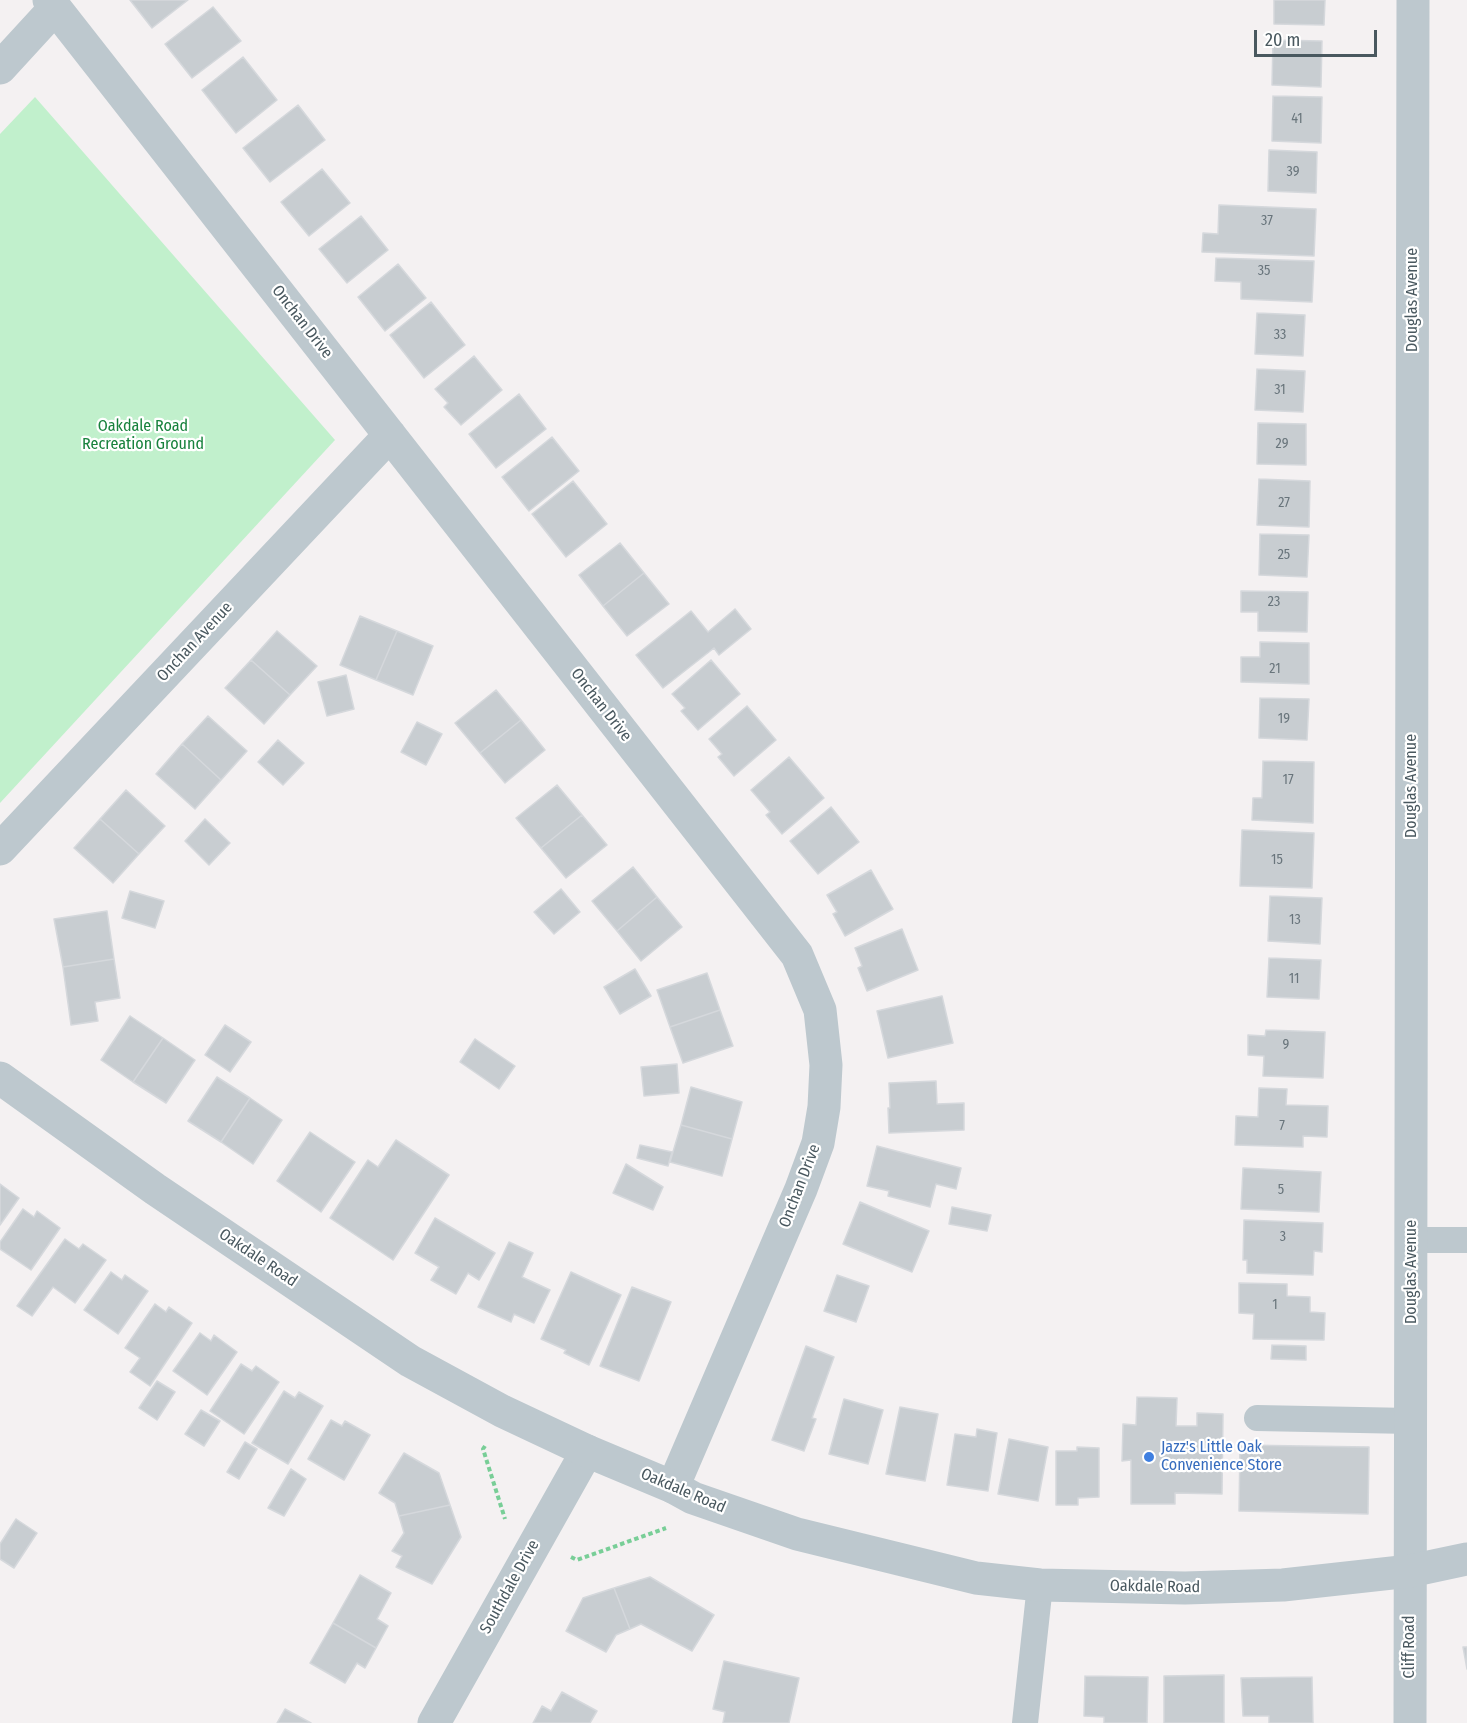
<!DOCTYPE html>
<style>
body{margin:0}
#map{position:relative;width:1467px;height:1723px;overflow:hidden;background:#f4f1f2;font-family:"Fira Sans Condensed",sans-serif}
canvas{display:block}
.scale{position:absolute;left:1254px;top:30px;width:123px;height:27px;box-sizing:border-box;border:3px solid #49585f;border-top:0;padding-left:8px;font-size:18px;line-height:21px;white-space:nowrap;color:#49585f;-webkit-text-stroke:4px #fff;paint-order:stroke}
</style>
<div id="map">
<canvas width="1467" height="1723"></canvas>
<div class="scale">20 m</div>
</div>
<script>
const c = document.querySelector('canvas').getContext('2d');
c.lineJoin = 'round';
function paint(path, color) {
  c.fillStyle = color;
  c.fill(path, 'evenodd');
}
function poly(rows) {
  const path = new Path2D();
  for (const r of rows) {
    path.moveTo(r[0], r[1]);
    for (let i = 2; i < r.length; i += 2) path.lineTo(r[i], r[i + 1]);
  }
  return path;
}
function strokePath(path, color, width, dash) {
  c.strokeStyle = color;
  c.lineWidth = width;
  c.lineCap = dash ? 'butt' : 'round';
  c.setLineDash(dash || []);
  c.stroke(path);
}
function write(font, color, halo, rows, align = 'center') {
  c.font = font + ' "Fira Sans Condensed",sans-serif';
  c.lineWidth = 4.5;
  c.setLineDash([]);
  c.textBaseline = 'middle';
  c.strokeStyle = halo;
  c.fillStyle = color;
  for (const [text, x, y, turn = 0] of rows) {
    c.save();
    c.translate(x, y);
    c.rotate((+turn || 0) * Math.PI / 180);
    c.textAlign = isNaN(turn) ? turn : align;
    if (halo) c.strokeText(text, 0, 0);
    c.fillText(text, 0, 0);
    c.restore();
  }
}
paint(poly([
 [35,97,335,440,0,803,0,134]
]), '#c1f0cc');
const building = poly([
 [130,0,188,0,152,28,130,0],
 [1274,0,1325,0,1324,25,1274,24,1274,0],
 [213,7,241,41,192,78,165,44,213,7],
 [1273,40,1322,41,1321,87,1272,85,1273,40],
 [243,57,277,100,236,133,202,90,243,57],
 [1273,96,1322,97,1321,143,1272,141,1273,96],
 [298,105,325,140,270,182,243,148,298,105],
 [1269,150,1317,152,1316,193,1268,191,1269,150],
 [322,169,350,203,309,236,281,202,322,169],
 [1219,205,1316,209,1314,256,1202,252,1203,233,1218,234,1219,205],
 [361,216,388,250,347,283,319,249,361,216],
 [1216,258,1314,261,1312,302,1241,299,1241,282,1215,281,1216,258],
 [398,264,426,298,385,331,358,297,398,264],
 [431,302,465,345,424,378,390,335,431,302],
 [1257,313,1305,315,1303,356,1255,354,1257,313],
 [474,356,502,390,461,425,444,407,448,403,435,389,474,356],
 [1257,369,1305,371,1303,412,1255,410,1257,369],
 [519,394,546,429,496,468,469,434,519,394],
 [1258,423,1306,424,1306,465,1257,464,1258,423],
 [552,437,579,471,529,511,502,477,552,437],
 [1259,479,1310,481,1309,527,1257,525,1259,479],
 [573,481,607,524,566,557,532,514,573,481],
 [1260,534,1309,535,1307,577,1259,575,1260,534],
 [620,543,644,573,603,606,579,575,620,543],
 [644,573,669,604,627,636,603,606,644,573],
 [1241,591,1308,592,1307,632,1258,631,1258,612,1241,612,1241,591],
 [735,609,751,629,719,655,714,648,663,688,636,655,691,611,708,632,735,609],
 [360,616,397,631,376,680,340,665,360,616],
 [277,631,317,666,290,695,251,660,277,631],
 [397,631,433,646,413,695,376,680,397,631],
 [1260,642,1309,643,1309,684,1241,682,1241,657,1260,657,1260,642],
 [251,660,290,695,264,724,225,688,251,660],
 [711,660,740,694,698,730,681,711,685,708,672,694,711,660],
 [346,675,354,709,327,716,318,682,346,675],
 [496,690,521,720,480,753,455,723,496,690],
 [1260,698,1309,699,1307,740,1259,738,1260,698],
 [747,706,776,740,734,776,718,757,722,754,709,739,747,706],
 [208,716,247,751,221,780,182,744,208,716],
 [521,720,545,750,505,783,480,753,521,720],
 [417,722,442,734,426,765,401,752,417,722],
 [278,740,304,763,283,785,258,762,278,740],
 [182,744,221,780,195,809,156,774,182,744],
 [789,757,824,798,782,834,766,815,770,812,751,790,789,757],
 [1263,761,1314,762,1313,823,1252,820,1253,798,1262,798,1263,761],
 [557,785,582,815,541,848,516,818,557,785],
 [126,790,165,826,139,854,100,819,126,790],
 [831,807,859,842,818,874,790,841,831,807],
 [582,815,607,845,566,878,541,848,582,815],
 [100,819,139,854,113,883,74,848,100,819],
 [205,819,230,843,209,865,185,841,205,819],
 [1242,830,1314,833,1312,888,1240,886,1242,830],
 [633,867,657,897,617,931,592,901,633,867],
 [871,870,893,909,845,936,833,914,837,912,827,895,871,870],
 [561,889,580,912,554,934,534,912,561,889],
 [130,891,164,901,155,928,122,918,130,891],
 [1270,896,1322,898,1320,944,1268,941,1270,896],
 [657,897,682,927,641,961,617,931,657,897],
 [107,911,114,959,63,967,54,919,107,911],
 [902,929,918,970,867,991,858,968,862,966,855,948,902,929],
 [1269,958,1321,960,1319,999,1267,997,1269,958],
 [114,959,120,998,95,1002,98,1021,71,1025,63,967,114,959],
 [635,969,651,996,620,1014,604,987,635,969],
 [707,973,720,1010,670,1027,657,990,707,973],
 [942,996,953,1043,888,1058,877,1011,942,996],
 [720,1010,733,1046,683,1063,670,1027,720,1010],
 [130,1016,163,1038,133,1082,101,1060,130,1016],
 [225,1025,251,1042,230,1072,205,1055,225,1025],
 [1266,1030,1325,1032,1323,1078,1263,1076,1264,1056,1248,1055,1248,1035,1265,1036,1266,1030],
 [163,1038,195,1060,166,1103,133,1082,163,1038],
 [475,1039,515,1066,499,1089,460,1062,475,1039],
 [677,1064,679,1093,644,1096,641,1067,677,1064],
 [217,1077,250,1098,221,1142,188,1121,217,1077],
 [936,1081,937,1104,964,1103,964,1130,889,1133,888,1108,890,1108,889,1083,936,1081],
 [691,1087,742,1102,732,1139,681,1125,691,1087],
 [1259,1088,1287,1089,1286,1105,1328,1106,1327,1137,1303,1136,1303,1147,1235,1145,1236,1116,1258,1117,1259,1088],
 [250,1098,282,1120,253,1164,221,1142,250,1098],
 [681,1125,732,1139,722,1176,670,1162,681,1125],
 [310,1132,355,1162,321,1212,277,1181,310,1132],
 [396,1140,449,1175,393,1260,330,1218,368,1160,378,1167,396,1140],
 [640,1145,672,1152,668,1166,637,1158,640,1145],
 [877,1146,961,1168,956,1189,936,1184,930,1207,888,1196,889,1191,867,1186,877,1146],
 [626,1164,663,1187,653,1210,613,1193,626,1164],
 [1243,1168,1321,1172,1319,1212,1241,1209,1243,1168],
 [0,1184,19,1198,0,1225,0,1184],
 [860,1202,929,1231,912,1272,843,1244,860,1202],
 [952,1207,991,1215,987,1231,949,1224,952,1207],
 [23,1209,34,1217,37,1211,60,1228,31,1270,0,1249,0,1242,23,1209],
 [435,1218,495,1253,479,1280,468,1273,456,1294,431,1280,439,1267,415,1253,435,1218],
 [1244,1220,1323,1223,1322,1252,1314,1251,1313,1275,1247,1273,1247,1260,1243,1260,1244,1220],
 [65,1239,79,1249,83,1244,106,1260,75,1303,53,1287,32,1316,17,1306,65,1239],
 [509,1242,533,1253,522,1277,550,1290,534,1323,514,1314,511,1322,478,1307,509,1242],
 [111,1272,122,1280,125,1275,148,1291,118,1334,84,1310,111,1272],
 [571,1272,621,1295,589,1365,564,1353,566,1350,541,1339,571,1272],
 [837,1275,869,1286,856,1322,824,1311,837,1275],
 [1239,1283,1287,1284,1287,1296,1310,1297,1310,1312,1325,1313,1324,1340,1253,1339,1254,1314,1239,1313,1239,1283],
 [632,1287,671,1302,639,1381,600,1366,632,1287],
 [155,1304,166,1312,169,1307,192,1323,150,1386,130,1372,140,1358,125,1348,155,1304],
 [200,1333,211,1341,214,1335,237,1352,207,1395,173,1371,200,1333],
 [1272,1345,1306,1346,1306,1360,1271,1359,1272,1345],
 [806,1346,834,1357,812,1418,816,1419,804,1451,772,1440,806,1346],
 [241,1364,252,1371,256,1366,279,1382,244,1434,210,1411,241,1364],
 [157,1381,175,1392,157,1420,139,1408,157,1381],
 [284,1391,295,1398,299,1392,323,1406,288,1464,252,1443,284,1391],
 [1137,1397,1177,1398,1176,1426,1197,1426,1197,1413,1223,1414,1222,1494,1175,1493,1175,1504,1131,1504,1131,1460,1122,1461,1123,1424,1136,1425,1137,1397],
 [844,1399,883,1410,868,1464,829,1454,844,1399],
 [900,1407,938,1414,925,1481,886,1474,900,1407],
 [201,1410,220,1421,204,1446,185,1434,201,1410],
 [331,1420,342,1426,345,1421,370,1435,344,1480,308,1459,331,1420],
 [977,1429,997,1433,988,1491,947,1485,955,1434,976,1437,977,1429],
 [1009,1439,1048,1447,1038,1501,998,1494,1009,1439],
 [245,1442,257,1449,239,1479,227,1472,245,1442],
 [1240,1445,1369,1447,1368,1514,1239,1511,1240,1445],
 [1077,1447,1099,1448,1099,1497,1078,1498,1078,1505,1056,1505,1056,1451,1077,1451,1077,1447],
 [404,1453,439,1473,450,1505,399,1516,395,1503,379,1493,404,1453],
 [291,1469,306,1479,284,1516,268,1508,291,1469],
 [450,1505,461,1537,432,1584,396,1567,402,1556,392,1551,404,1533,399,1516,450,1505],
 [16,1519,37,1533,14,1568,0,1559,0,1544,16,1519],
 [360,1575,391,1593,377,1619,388,1626,376,1648,333,1623,360,1575],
 [650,1577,714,1615,692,1651,641,1624,630,1629,614,1588,650,1577],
 [614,1588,630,1629,616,1635,606,1652,566,1631,583,1598,614,1588],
 [333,1623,376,1648,365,1668,357,1663,345,1683,310,1663,333,1623],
 [1463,1647,1467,1647,1467,1669,1463,1647],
 [724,1661,799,1678,789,1723,723,1723,725,1712,713,1709,724,1661],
 [1224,1675,1224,1723,1164,1723,1164,1676,1224,1675],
 [1085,1676,1148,1677,1147,1723,1104,1723,1104,1717,1084,1716,1085,1676],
 [1312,1677,1313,1723,1269,1723,1269,1716,1243,1716,1241,1678,1312,1677],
 [562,1692,597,1711,590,1723,533,1723,542,1706,551,1711,562,1692],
 [285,1709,311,1723,277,1723,285,1709]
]);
paint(building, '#c8cdd1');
strokePath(building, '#d5d8dc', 1.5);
strokePath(poly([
 [485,1446,483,1449,505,1519],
 [571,1557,577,1560,666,1528]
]), '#78ce97', 4, [4.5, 3]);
strokePath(poly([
 [1412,1240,1467,1240],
 [1257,1418,1411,1421],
 [1025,1723,1040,1585]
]), '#bdc8ce', 26);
strokePath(poly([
 [49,0,797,955,820,1010,826,1065,824,1107,818,1143,801,1189,673,1487],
 [0,68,55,8],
 [0,849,390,435],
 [434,1723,587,1451],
 [1410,1723,1413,0]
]), '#bdc8ce', 33);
strokePath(poly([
 [0,1078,155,1189,410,1361,502,1411,587,1451,673,1487,693,1498,797,1534,976,1578,1040,1585,1185,1588,1283,1585,1410,1571,1467,1559]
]), '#bdc8ce', 33);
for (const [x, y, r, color] of [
 [1149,1457,6,"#3f7fe0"]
]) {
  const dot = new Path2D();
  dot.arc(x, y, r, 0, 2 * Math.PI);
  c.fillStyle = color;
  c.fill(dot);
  strokePath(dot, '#fff', 2);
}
write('14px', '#69757c', null, [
 ["41",1297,119],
 ["39",1293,172],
 ["37",1267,221],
 ["35",1264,271],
 ["33",1280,335],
 ["31",1280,390],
 ["29",1282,444],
 ["27",1284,503],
 ["25",1284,555],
 ["23",1274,602],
 ["21",1275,669],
 ["19",1284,719],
 ["17",1288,780],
 ["15",1277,860],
 ["13",1295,920],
 ["11",1294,979],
 ["9",1286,1045],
 ["7",1282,1126],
 ["5",1281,1190],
 ["3",1283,1237],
 ["1",1275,1305]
]);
write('16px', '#49585f', '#fff', [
 ["Douglas Avenue",1413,300,-90],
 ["Onchan Drive",302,322,52],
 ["Onchan Avenue",195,642,-47],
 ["Onchan Drive",601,705,52],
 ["Douglas Avenue",1412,786,-90],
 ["Onchan Drive",800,1186,-69],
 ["Oakdale Road",258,1258,34],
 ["Douglas Avenue",1412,1272,-90],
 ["Oakdale Road",683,1491,23],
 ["Southdale Drive",510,1587,-61],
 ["Oakdale Road",1155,1587,1],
 ["Cliff Road",1410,1647,-90]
]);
write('16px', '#18823d', '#fff', [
 ["Oakdale Road",143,427],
 ["Recreation Ground",143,445]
]);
write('16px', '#366cbe', '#fff', [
 ["Jazz's Little Oak",1161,1448],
 ["Convenience Store",1161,1466]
], 'left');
</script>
